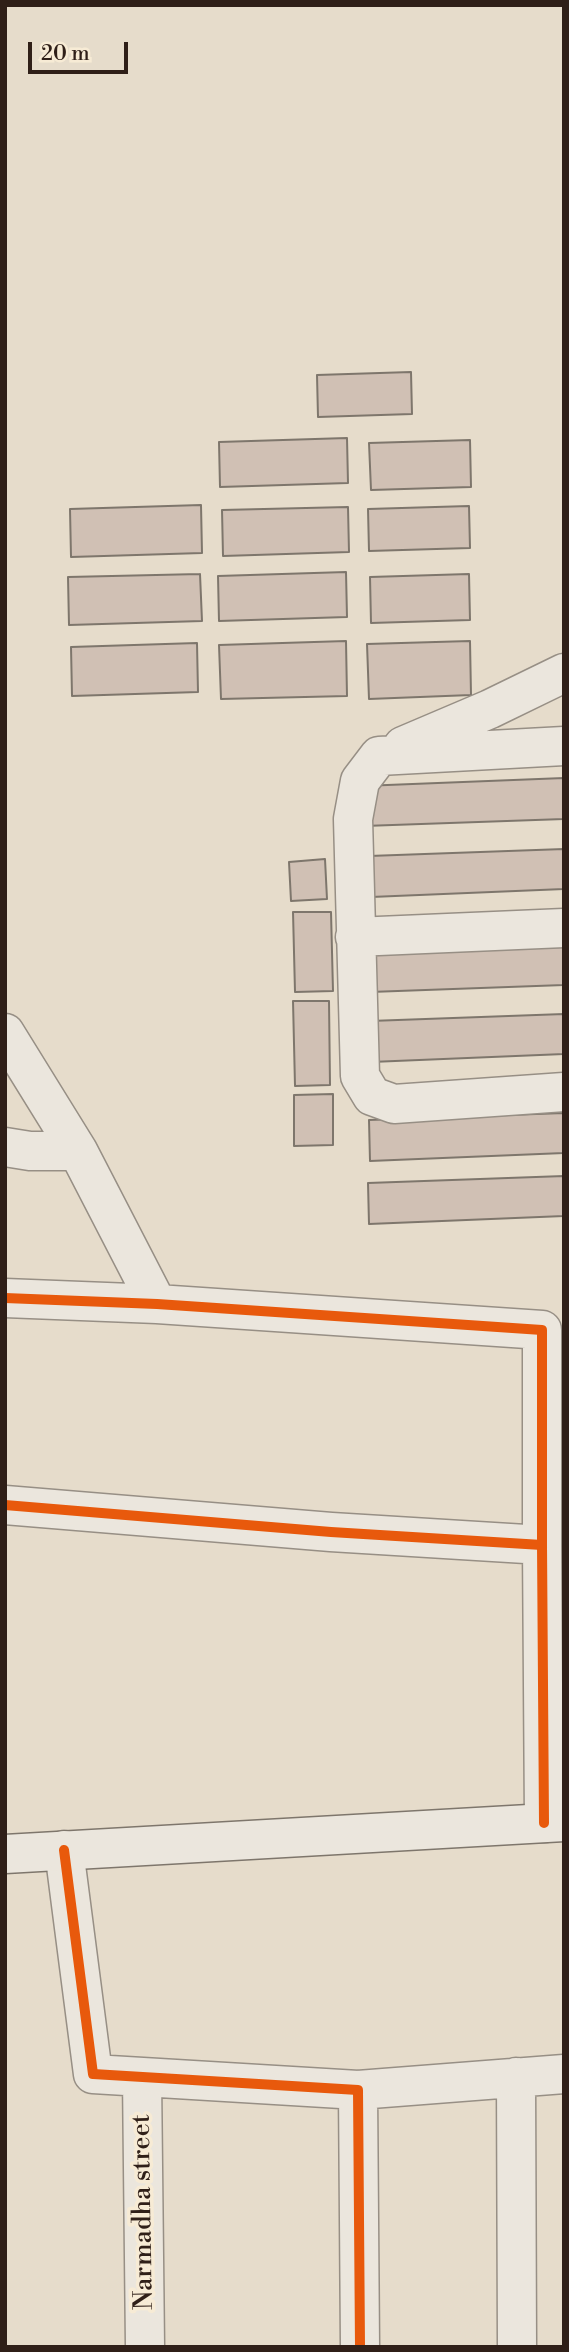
<!DOCTYPE html>
<style>
body{margin:0}
#map{position:relative;width:569px;height:2352px;overflow:hidden;background:#e6dccb;font-family:"Libre Bodoni",serif}
canvas{display:block}
.frame{position:absolute;inset:0;border:7px solid #2f1f18;pointer-events:none}
.scale{position:absolute;left:28px;top:42px;width:100px;height:32px;box-sizing:border-box;border:4px solid #2f1f18;border-top:0;padding-left:9px;font-size:21px;line-height:24px;white-space:nowrap;color:#2f1f18;-webkit-text-stroke:5px #f7ebd5;paint-order:stroke}
</style>
<div id="map">
<canvas width="569" height="2352"></canvas>
<div class="frame"></div>
<div class="scale">20 m</div>
</div>
<script>
const c = document.querySelector('canvas').getContext('2d');
c.lineJoin = 'round';
function paint(path, color) {
  c.fillStyle = color;
  c.fill(path, 'evenodd');
}
function poly(rows) {
  const path = new Path2D();
  for (const r of rows) {
    path.moveTo(r[0], r[1]);
    for (let i = 2; i < r.length; i += 2) path.lineTo(r[i], r[i + 1]);
  }
  return path;
}
function strokePath(path, color, width, dash) {
  c.strokeStyle = color;
  c.lineWidth = width;
  c.lineCap = dash ? 'butt' : 'round';
  c.setLineDash(dash || []);
  c.stroke(path);
}
function write(font, color, halo, rows, align = 'center') {
  c.font = font + ' "Libre Bodoni",serif';
  c.lineWidth = 7;
  c.setLineDash([]);
  c.textBaseline = 'middle';
  c.strokeStyle = halo;
  c.fillStyle = color;
  for (const [text, x, y, turn = 0] of rows) {
    c.save();
    c.translate(x, y);
    c.rotate((+turn || 0) * Math.PI / 180);
    c.textAlign = isNaN(turn) ? turn : align;
    if (halo) c.strokeText(text, 0, 0);
    c.fillText(text, 0, 0);
    c.restore();
  }
}
const building = poly([
 [411,372,412,414,318,417,317,375,411,372],
 [347,438,348,483,220,487,219,442,347,438],
 [470,440,471,487,371,490,369,443,470,440],
 [201,505,202,553,71,557,70,509,201,505],
 [469,506,470,548,369,551,368,509,469,506],
 [348,507,349,552,223,556,222,510,348,507],
 [346,572,347,617,219,621,218,576,346,572],
 [200,574,202,621,69,625,68,577,200,574],
 [469,574,470,620,371,623,370,577,469,574],
 [346,641,347,696,221,699,219,645,346,641],
 [470,641,471,695,369,699,367,644,470,641],
 [197,643,198,692,72,696,71,647,197,643],
 [564,778,564,819,364,826,362,786,564,778],
 [564,849,564,889,371,897,369,856,564,849],
 [325,859,327,899,291,901,289,862,325,859],
 [293,912,331,912,333,991,295,992,293,912],
 [564,944,564,985,370,992,368,952,564,944],
 [293,1001,329,1001,330,1085,295,1086,293,1001],
 [564,1014,564,1054,371,1062,370,1021,564,1014],
 [333,1094,333,1145,294,1146,294,1095,333,1094],
 [564,1113,564,1153,370,1161,369,1120,564,1113],
 [564,1176,564,1216,369,1224,368,1183,564,1176]
]);
paint(building, '#d0c0b4');
strokePath(building, '#7e766c', 2);
const street = poly([
 [403,746,490,709,564,673],
 [564,746,379,756,360,781,353,819,360,1076,372,1096,394,1104,564,1092],
 [355,937,564,928],
 [5,1033,78,1151,157,1304],
 [5,1147,30,1151,78,1151],
 [5,1298,157,1304,542,1330,542,1545],
 [5,1505,331,1532,542,1545,544,1823],
 [64,1850,93,2074,358,2090,360,2347],
 [142,2077,145,2347],
 [516,2077,517,2347],
 [358,2090,564,2074]
]);
const secondary = poly([
 [5,1854,564,1822]
]);
strokePath(street, '#978f85', 41);
strokePath(secondary, '#7e766c', 41);
strokePath(street, '#ebe6dd', 38);
strokePath(secondary, '#ebe6dd', 38);
strokePath(poly([
 [5,1298,157,1304,542,1330,542,1545],
 [5,1505,331,1532,542,1545,544,1823],
 [64,1850,93,2074,358,2090,360,2347]
]), '#e8590c', 10);
write('26px', '#2f1f18', '#f7ebd5', [
 ["Narmadha street",144,2212,-91]
]);
</script>
